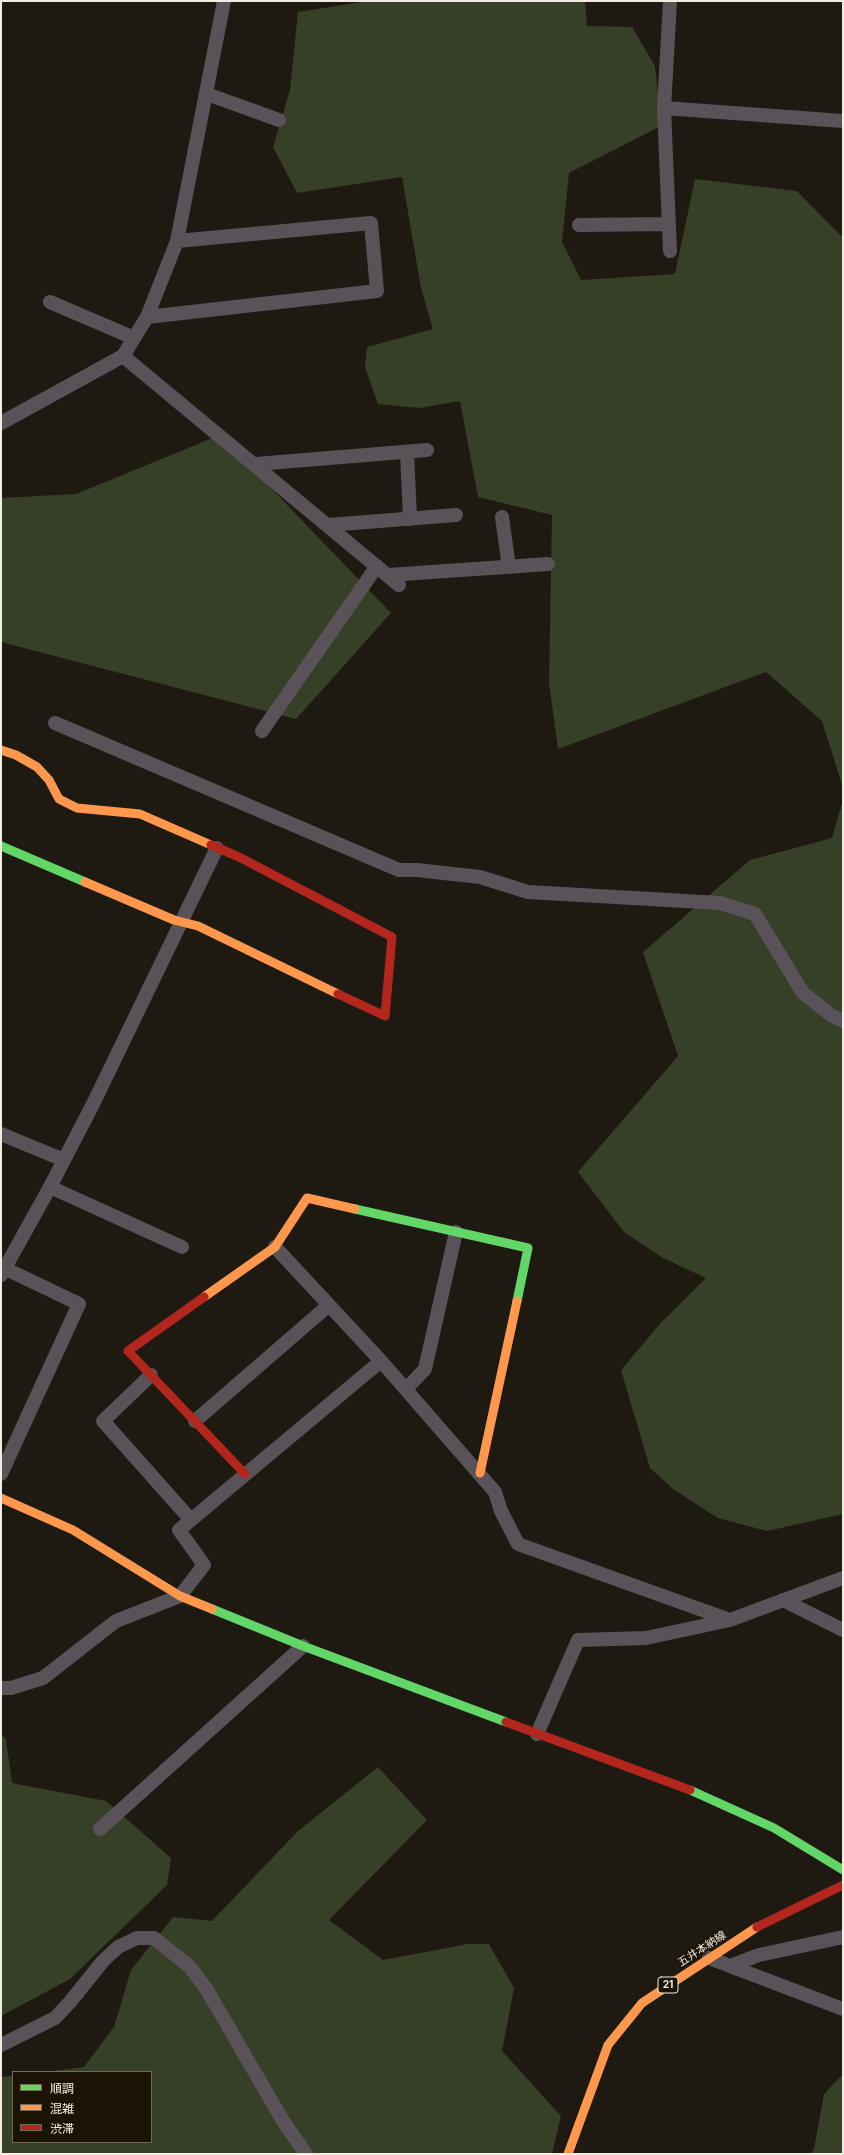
<!DOCTYPE html>
<meta charset="utf-8">
<style>
body{margin:0}
#map{position:relative;width:844px;height:2155px;overflow:hidden;background:#1e1a11;font-family:Inter,"Noto Sans JP",sans-serif}
canvas{display:block}
.frame{position:absolute;inset:0;border:2px solid #f2ede2;pointer-events:none}
.legend{position:absolute;left:12px;top:2071px;width:140px;height:72px;box-sizing:border-box;background:#1b1303;border:1px solid #716a5c;margin:0;padding:5px 7px;list-style:none;font-size:12px;color:#f2ede2}
.legend li{display:flex;align-items:center;gap:8px;height:20px}
.legend b{width:20px;border:1px solid #716a5c}
</style>
<div id="map">
<canvas width="844" height="2155"></canvas>
<div class="frame"></div>
<ul class="legend">
<li><b style="height:5px;background:#63d668"></b>順調</li>
<li><b style="height:5px;background:#ff974d"></b>混雑</li>
<li><b style="height:5px;background:#b3261e"></b>渋滞</li>
</ul>
</div>
<script>
const c = document.querySelector('canvas').getContext('2d');
c.lineJoin = 'round';
function paint(path, color) {
  c.fillStyle = color;
  c.fill(path, 'evenodd');
}
function poly(rows) {
  const path = new Path2D();
  for (const r of rows) {
    path.moveTo(r[0], r[1]);
    for (let i = 2; i < r.length; i += 2) path.lineTo(r[i], r[i + 1]);
  }
  return path;
}
function strokePath(path, color, width, dash) {
  c.strokeStyle = color;
  c.lineWidth = width;
  c.lineCap = dash ? 'butt' : 'round';
  c.setLineDash(dash || []);
  c.stroke(path);
}
function write(font, color, halo, rows, align = 'center') {
  c.font = font + ' Inter,"Noto Sans JP",sans-serif';
  c.lineWidth = 3.5;
  c.setLineDash([]);
  c.textBaseline = 'middle';
  c.strokeStyle = halo;
  c.fillStyle = color;
  for (const [text, x, y, turn = 0] of rows) {
    c.save();
    c.translate(x, y);
    c.rotate((+turn || 0) * Math.PI / 180);
    c.textAlign = isNaN(turn) ? turn : align;
    if (halo) c.strokeText(text, 0, 0);
    c.fillText(text, 0, 0);
    c.restore();
  }
}
paint(poly([
 [368,1,585,1,587,26,632,27,655,66,661,126,569,173,562,242,581,280,675,274,695,179,797,191,843,238,843,788,822,721,766,672,558,749,549,683,552,515,478,497,460,401,419,408,378,404,365,367,367,347,433,329,421,288,402,177,297,193,273,147,290,90,298,12],
 [220,435,391,613,296,719,1,642,1,498,76,494],
 [843,800,843,1514,767,1531,718,1518,673,1489,650,1468,621,1370,659,1325,706,1278,663,1258,624,1232,578,1172,678,1056,643,952,750,860,832,838],
 [1,1735,6,1739,12,1783,106,1801,171,1858,167,1885,70,1979,1,2016],
 [378,1767,427,1820,329,1920,383,1960,468,1944,489,1944,514,1988,502,2051,561,2116,552,2154,1,2154,1,2077,13,2076,13,2142,151,2142,151,2072,45,2072,84,2067,114,2027,131,1970,173,1917,212,1921,298,1831],
 [843,2074,843,2154,810,2154,814,2149,824,2094]
]), '#354026');
strokePath(poly([
 [224,1,177,241,147,317,123,356,399,585],
 [207,94,279,120],
 [664,108,843,121],
 [579,225,668,224],
 [670,251,664,108,670,1],
 [50,302,134,338],
 [147,317,377,291,371,223,177,241],
 [1,423,123,356],
 [407,452,410,519],
 [256,464,427,450],
 [502,517,509,567],
 [328,525,456,515],
 [388,575,548,564],
 [55,723,399,870,417,870,480,877,528,892,720,903,755,914,803,993,831,1015,843,1021],
 [262,731,377,566],
 [1,1134,64,1160],
 [50,1187,182,1247],
 [275,1247,381,1361,495,1492,501,1511,518,1544,730,1620,843,1578],
 [1,1275,50,1187,93,1104,217,848],
 [151,1375,103,1421,191,1520],
 [406,1389,425,1369,456,1232],
 [195,1421,329,1305],
 [1,1474,79,1304,4,1268],
 [783,1600,843,1630],
 [1,1688,11,1688,43,1678,116,1621,180,1596,204,1565,179,1530,381,1361],
 [537,1734,578,1640,646,1638,730,1620],
 [100,1829,303,1646],
 [709,1958,843,2009],
 [730,1966,759,1955,843,1937],
 [1,2045,55,2018,70,2002,103,1961,118,1947,137,1938,154,1938,190,1967,207,1990,283,2121,306,2154]
]), '#595359', 14);
strokePath(poly([
 [1,846,85,882],
 [355,1209,528,1248,517,1301],
 [212,1609,303,1646,506,1722],
 [690,1790,774,1828,843,1870]
]), '#63d668', 9);
strokePath(poly([
 [1,750,16,755,37,767,49,780,59,799,77,808,140,814,211,845],
 [85,882,174,920,198,926,338,994],
 [204,1297,275,1247,307,1198,355,1209],
 [480,1473,517,1301],
 [1,1498,73,1530,180,1596,212,1609],
 [568,2154,608,2045,642,2003,757,1927]
]), '#ff974d', 9);
strokePath(poly([
 [211,845,239,857,392,937,385,1016,338,994],
 [204,1297,128,1351,245,1474],
 [506,1722,690,1790],
 [757,1927,843,1885]
]), '#b3261e', 9);
for (const [x, y, w] of [
 [668,1985,20]
]) {
  const box = new Path2D();
  box.roundRect(x - w / 2, y - 8, w, 16, 3);
  c.fillStyle = '#1b1303';
  c.fill(box);
  strokePath(box, '#f2ede2', 1);
}
write('bold 10px', '#f2ede2', null, [
 ["21",668,1985]
]);
write('11px', '#f2ede2', '#1b1303', [
 ["五井本納線",702,1949,-33]
]);
</script>
